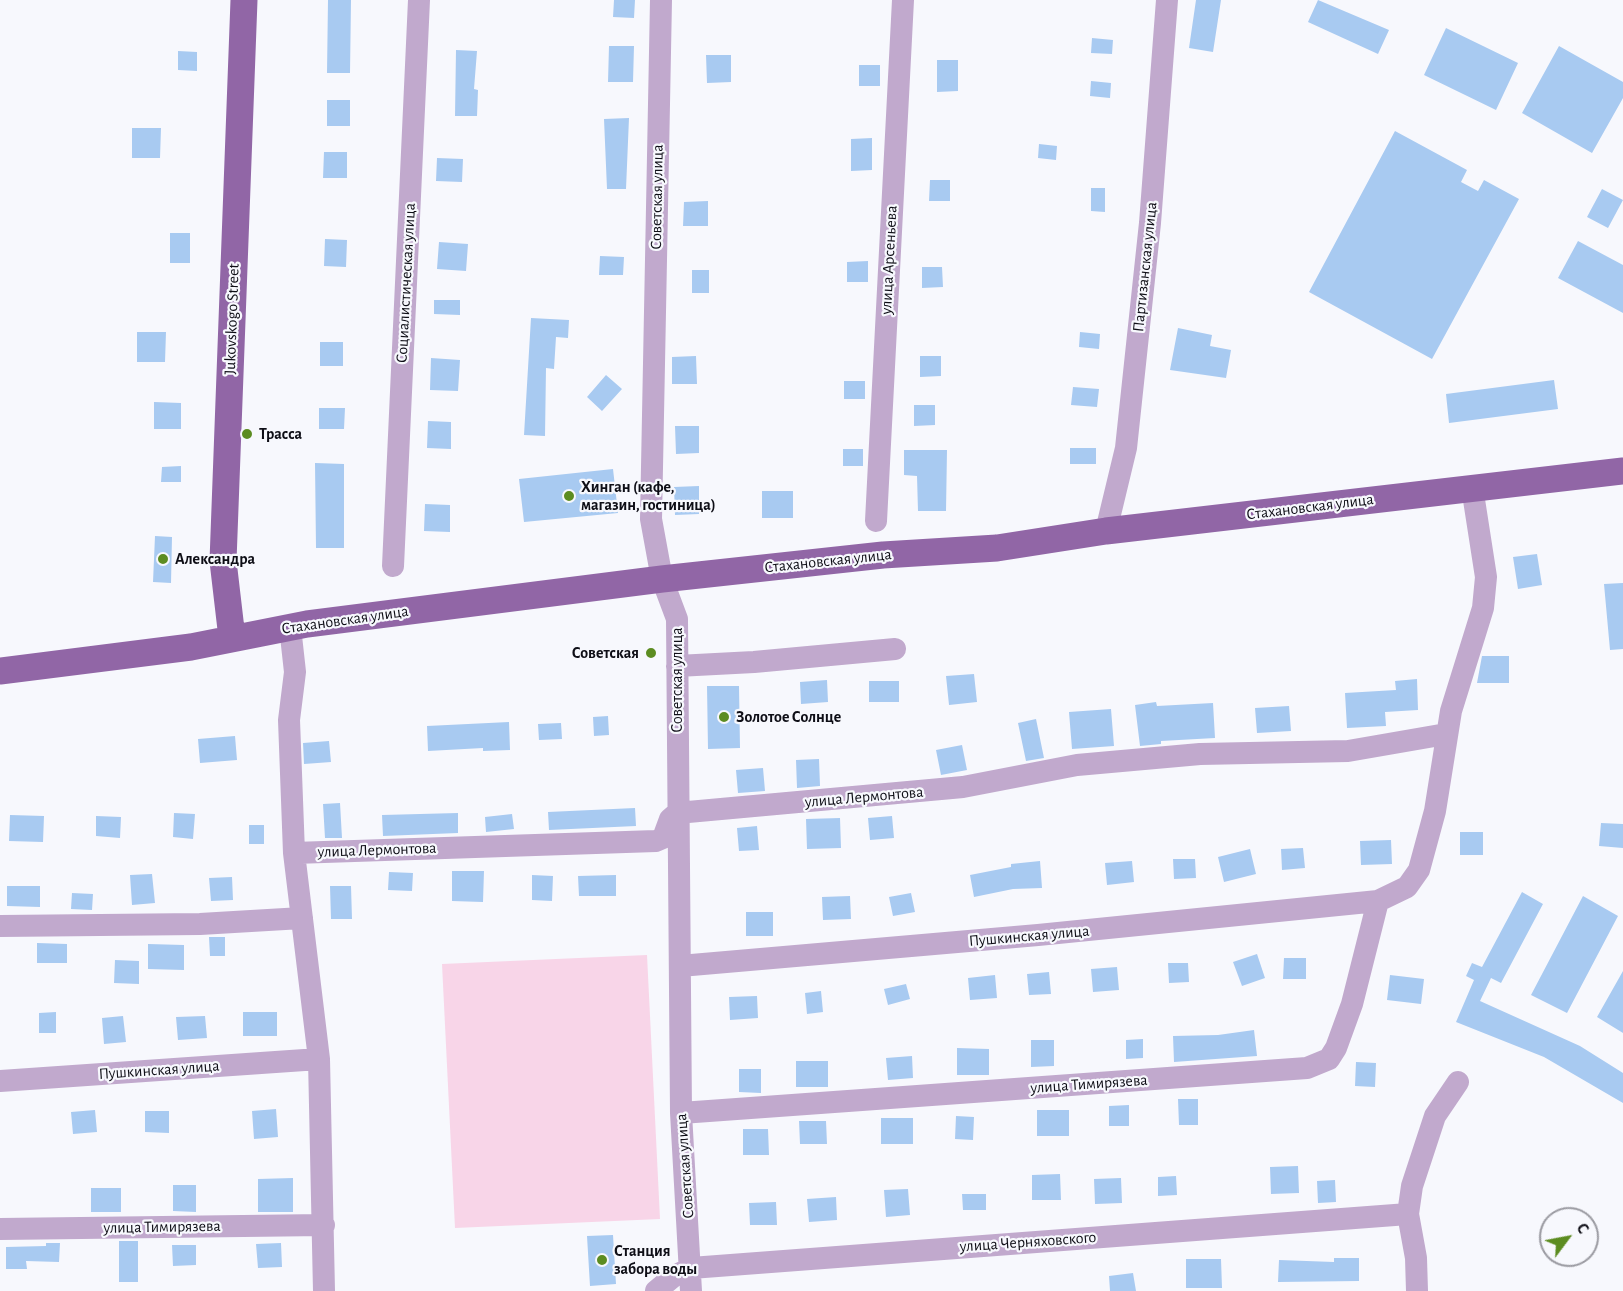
<!DOCTYPE html>
<meta charset="utf-8">
<style>
body{margin:0}
#map{position:relative;width:1623px;height:1291px;overflow:hidden;background:#f7f8fd;font-family:"Alegreya Sans",sans-serif}
canvas{display:block}
.north{position:absolute;left:1539px;top:1207px;width:60px;height:60px;box-sizing:border-box;background:#f7f8fd;border:2px solid #9a9aa1;border-radius:50%;rotate:58deg;font-size:16px;font-weight:700;line-height:24px;text-align:center;color:#0e0e16}
.north::after{content:'';display:block;margin:auto;width:21px;height:27px;background:#5c8c21;clip-path:polygon(50% 0,100% 100%,50% 72%,0 100%)}
</style>
<div id="map">
<canvas width="1623" height="1291"></canvas>
<div class="north">С</div>
</div>
<script>
const c = document.querySelector('canvas').getContext('2d');
c.lineJoin = 'round';
function paint(path, color) {
  c.fillStyle = color;
  c.fill(path, 'evenodd');
}
function poly(rows) {
  const path = new Path2D();
  for (const r of rows) {
    path.moveTo(r[0], r[1]);
    for (let i = 2; i < r.length; i += 2) path.lineTo(r[i], r[i + 1]);
  }
  return path;
}
function strokePath(path, color, width, dash) {
  c.strokeStyle = color;
  c.lineWidth = width;
  c.lineCap = dash ? 'butt' : 'round';
  c.setLineDash(dash || []);
  c.stroke(path);
}
function write(font, color, halo, rows, align = 'center') {
  c.font = font + ' "Alegreya Sans",sans-serif';
  c.lineWidth = 4.5;
  c.setLineDash([]);
  c.textBaseline = 'middle';
  c.strokeStyle = halo;
  c.fillStyle = color;
  for (const [text, x, y, turn = 0] of rows) {
    c.save();
    c.translate(x, y);
    c.rotate((+turn || 0) * Math.PI / 180);
    c.textAlign = isNaN(turn) ? turn : align;
    if (halo) c.strokeText(text, 0, 0);
    c.fillText(text, 0, 0);
    c.restore();
  }
}
paint(poly([
 [647,955,660,1219,455,1228,442,964]
]), '#f8d5e8');
paint(poly([
 [328,0,351,0,350,73,327,73],
 [614,0,635,0,634,18,613,17],
 [1196,0,1221,0,1213,52,1189,48],
 [1318,0,1389,30,1378,54,1308,22],
 [1446,28,1518,63,1496,110,1424,75],
 [1092,38,1113,40,1112,54,1091,53],
 [609,46,634,46,633,82,608,82],
 [1559,46,1623,82,1623,98,1592,153,1522,113],
 [456,50,477,51,474,89,478,90,477,116,455,116],
 [178,51,197,52,197,71,178,70],
 [706,55,731,55,731,82,707,83],
 [937,60,958,60,958,91,937,92],
 [859,65,880,65,880,86,859,86],
 [1091,81,1111,83,1110,98,1090,96],
 [327,100,350,100,350,126,327,126],
 [629,118,626,189,607,189,604,119],
 [132,128,161,128,160,158,132,158],
 [1395,131,1467,170,1461,182,1478,191,1484,180,1519,199,1432,359,1309,292],
 [872,138,872,170,851,171,851,139],
 [1039,144,1057,146,1056,160,1038,158],
 [324,152,347,152,347,178,323,178],
 [437,158,463,159,462,182,436,181],
 [930,180,950,180,950,201,929,201],
 [1091,188,1105,188,1105,212,1091,211],
 [1602,189,1623,200,1608,228,1587,217],
 [708,201,708,226,683,226,684,202],
 [170,233,190,233,190,263,170,263],
 [325,239,347,240,346,267,324,266],
 [1578,241,1623,265,1623,313,1558,278],
 [439,242,468,244,466,271,437,269],
 [600,256,624,257,623,275,599,275],
 [868,261,868,282,847,282,847,262],
 [922,267,942,267,943,287,922,288],
 [692,270,709,270,709,293,692,293],
 [434,300,460,300,460,315,434,314],
 [531,318,569,320,568,338,556,337,554,369,546,368,545,436,524,435],
 [1178,328,1212,335,1210,346,1231,350,1226,378,1170,370],
 [137,332,166,332,165,362,137,362],
 [1080,332,1100,334,1099,349,1079,347],
 [320,342,343,342,343,366,320,366],
 [696,356,697,384,672,384,672,357],
 [920,356,941,356,941,376,920,377],
 [431,358,460,360,458,391,430,390],
 [606,375,622,389,602,411,587,397],
 [1554,380,1558,409,1449,423,1446,394],
 [844,381,865,381,865,399,844,399],
 [1073,387,1099,389,1097,407,1071,405],
 [154,402,181,403,181,429,154,429],
 [914,405,935,405,935,425,914,426],
 [319,408,345,408,344,429,319,429],
 [428,421,451,422,451,449,427,448],
 [675,426,699,426,699,453,676,454],
 [1070,448,1096,448,1096,464,1070,464],
 [843,449,863,449,863,466,843,466],
 [904,450,947,450,946,511,918,511,917,476,904,475],
 [315,463,344,464,344,548,316,548],
 [181,466,181,482,161,482,162,467],
 [613,469,618,513,524,522,519,479],
 [699,486,699,514,675,515,674,487],
 [762,491,793,491,793,518,762,518],
 [425,504,450,505,450,532,424,531],
 [155,536,172,537,171,583,153,582],
 [1537,554,1542,585,1518,589,1513,557],
 [1623,583,1623,649,1610,650,1604,584],
 [1482,656,1509,656,1509,683,1477,683],
 [974,674,977,702,949,705,946,676],
 [1417,679,1418,710,1385,712,1386,726,1347,728,1345,693,1396,690,1395,681],
 [827,680,828,702,801,704,800,682],
 [869,681,899,681,899,702,869,702],
 [707,686,739,686,740,748,708,749],
 [1156,702,1157,706,1213,703,1215,738,1161,741,1161,744,1140,746,1135,705],
 [1289,706,1291,731,1257,733,1255,708],
 [1111,709,1114,746,1072,749,1069,712],
 [608,716,609,735,594,736,593,717],
 [1036,719,1044,758,1026,761,1018,723],
 [509,722,510,750,483,751,483,748,428,751,427,726],
 [561,723,562,739,539,740,538,724],
 [235,736,237,760,200,763,198,739],
 [329,741,331,762,304,764,303,743],
 [962,745,967,770,941,775,936,750],
 [819,759,820,786,797,788,796,760],
 [763,768,765,791,738,793,736,770],
 [340,803,342,838,325,838,323,804],
 [635,808,636,826,549,830,548,812],
 [174,813,195,814,193,839,173,837],
 [458,813,458,833,383,836,382,815],
 [512,814,514,829,486,832,485,817],
 [10,815,44,816,43,842,9,841],
 [96,816,121,817,120,838,96,836],
 [892,816,894,838,870,840,868,818],
 [840,818,841,848,807,849,806,819],
 [1601,823,1623,824,1623,848,1599,846],
 [249,825,264,825,264,844,249,844],
 [757,826,759,850,739,851,737,828],
 [1460,832,1483,832,1483,855,1460,855],
 [1391,840,1392,864,1361,865,1360,841],
 [1303,848,1305,868,1282,870,1281,849],
 [1250,849,1256,874,1224,882,1218,857],
 [1173,859,1195,859,1196,878,1174,879],
 [1040,861,1042,888,1013,889,974,897,970,875,1011,867,1011,864],
 [1132,861,1134,882,1107,885,1105,863],
 [452,871,484,871,483,902,452,901],
 [389,872,413,873,412,891,388,890],
 [152,874,155,903,132,905,130,875],
 [532,875,553,876,552,901,532,900],
 [616,875,616,896,579,896,578,876],
 [232,877,233,900,211,901,209,878],
 [7,886,40,886,40,907,7,906],
 [330,886,351,886,352,919,331,919],
 [1522,892,1543,904,1501,983,1491,978,1480,1001,1580,1046,1623,1073,1623,1103,1544,1057,1456,1022,1474,980,1466,976,1472,963,1482,967],
 [72,893,93,894,92,910,71,909],
 [911,893,915,912,893,916,889,897],
 [850,896,851,919,823,920,822,897],
 [1583,896,1618,916,1567,1013,1531,995],
 [746,912,773,912,773,936,746,936],
 [209,937,225,937,225,956,210,956],
 [37,943,67,944,67,963,37,963],
 [148,944,184,945,184,970,148,969],
 [1257,954,1265,978,1242,986,1233,962],
 [1284,958,1306,958,1306,979,1283,979],
 [115,960,139,961,139,984,114,983],
 [1168,963,1188,963,1189,982,1169,983],
 [1117,967,1119,990,1093,992,1091,969],
 [1623,971,1623,1033,1597,1017],
 [1049,972,1051,994,1029,995,1027,974],
 [995,975,997,998,970,1000,968,978],
 [1390,975,1424,979,1421,1004,1387,1000],
 [906,984,910,999,888,1005,884,989],
 [821,991,823,1012,807,1014,805,993],
 [757,996,758,1018,730,1020,729,997],
 [56,1012,56,1033,39,1033,39,1013],
 [243,1012,277,1012,277,1036,243,1036],
 [123,1016,126,1042,104,1044,102,1018],
 [205,1016,207,1038,178,1040,176,1017],
 [1254,1030,1257,1056,1174,1062,1173,1036,1218,1035],
 [1143,1039,1143,1058,1126,1059,1126,1040],
 [1031,1040,1054,1040,1054,1066,1031,1067],
 [957,1048,989,1049,989,1075,957,1075],
 [912,1056,913,1078,888,1080,886,1058],
 [796,1061,828,1061,828,1087,796,1087],
 [1356,1062,1376,1063,1375,1087,1355,1086],
 [739,1069,761,1069,761,1093,739,1092],
 [1178,1099,1198,1099,1198,1125,1179,1125],
 [1129,1105,1129,1126,1109,1126,1109,1106],
 [276,1109,278,1137,254,1139,252,1111],
 [95,1110,97,1132,73,1134,71,1112],
 [1037,1110,1069,1110,1069,1136,1037,1136],
 [145,1111,169,1111,169,1133,145,1132],
 [956,1116,974,1117,973,1140,955,1139],
 [881,1118,913,1118,913,1144,881,1144],
 [799,1121,826,1121,827,1144,800,1144],
 [743,1129,768,1129,769,1155,743,1155],
 [1298,1166,1299,1193,1271,1194,1270,1167],
 [1060,1174,1061,1200,1032,1200,1032,1175],
 [1176,1176,1177,1195,1158,1196,1158,1177],
 [293,1178,293,1212,258,1212,258,1179],
 [1121,1178,1122,1203,1095,1204,1094,1179],
 [1335,1180,1336,1202,1318,1203,1317,1181],
 [173,1185,196,1185,196,1212,173,1211],
 [91,1188,121,1188,121,1212,91,1212],
 [908,1189,910,1215,886,1217,884,1190],
 [962,1194,986,1194,986,1210,963,1210],
 [836,1197,837,1220,809,1222,807,1199],
 [776,1202,777,1225,750,1225,749,1203],
 [613,1235,616,1284,590,1286,587,1236],
 [119,1241,138,1241,138,1282,119,1282],
 [46,1243,60,1243,59,1262,26,1261,27,1269,6,1269,6,1247,46,1246],
 [281,1243,282,1267,258,1268,256,1244],
 [172,1245,196,1245,196,1265,173,1266],
 [1334,1258,1359,1258,1359,1281,1278,1282,1279,1260,1334,1262],
 [1186,1259,1221,1259,1222,1288,1186,1288],
 [1133,1273,1136,1291,1110,1291,1109,1276]
]), '#a8caf1');
strokePath(poly([
 [661,0,651,519,662,579,677,619,681,1113,691,1291],
 [876,521,903,0],
 [1106,531,1126,448,1150,223,1167,0],
 [393,566,419,0],
 [290,627,295,672,289,720,294,853,319,1059,324,1291],
 [677,666,754,662,895,649],
 [294,853,656,841,663,838,670,819,677,813,963,787,1077,765,1200,754,1348,751,1446,734],
 [0,926,200,924,302,918],
 [680,966,1038,935,1378,901,1407,887,1419,870,1435,811,1451,711,1483,608,1486,577,1472,487],
 [0,1081,319,1059],
 [681,1113,1307,1068,1329,1059,1336,1048,1352,1004,1378,901],
 [0,1229,324,1225],
 [656,1291,674,1276,691,1268,1408,1214],
 [1417,1291,1416,1258,1408,1214,1412,1186,1435,1116,1458,1082]
]), '#c1a9cd', 22);
strokePath(poly([
 [232,638,223,561,244,0],
 [0,671,191,647,307,624,662,579,883,555,997,548,1106,531,1623,471]
]), '#9166a6', 27);
for (const [x, y, r, color] of [
 [247,434,6,"#5c8c21"],
 [569,496,6,"#5c8c21"],
 [163,559,6,"#5c8c21"],
 [651,653,6,"#5c8c21"],
 [724,717,6,"#5c8c21"],
 [602,1260,6,"#5c8c21"]
]) {
  const dot = new Path2D();
  dot.arc(x, y, r, 0, 2 * Math.PI);
  c.fillStyle = color;
  c.fill(dot);
  strokePath(dot, '#f7f8fd', 2);
}
write('16px', '#0e0e16', '#f7f8fd', [
 ["Советская улица",657,197,-89],
 ["улица Арсеньева",889,260,-87],
 ["Партизанская улица",1145,267,-84],
 ["Социалистическая улица",406,283,-87],
 ["Jukovskogo Street",232,319,-88],
 ["Стахановская улица",1310,507,-7],
 ["Стахановская улица",828,561,-6],
 ["Стахановская улица",345,620,-8],
 ["Советская улица",677,680,-90],
 ["улица Лермонтова",864,797,-5],
 ["улица Лермонтова",377,850,-2],
 ["Пушкинская улица",1029,936,-5],
 ["Пушкинская улица",159,1070,-4],
 ["улица Тимирязева",1089,1084,-4],
 ["Советская улица",685,1166,-94],
 ["улица Тимирязева",162,1227,-1],
 ["улица Черняховского",1028,1242,-4]
]);
write('bold 16px', '#0e0e16', '#f7f8fd', [
 ["Трасса",259,434],
 ["Хинган (кафе,",581,487],
 ["магазин, гостиница)",581,505],
 ["Александра",175,559],
 ["Советская",639,653,"right"],
 ["Золотое Солнце",736,717],
 ["Станция",614,1251],
 ["забора воды",614,1269]
], 'left');
</script>
